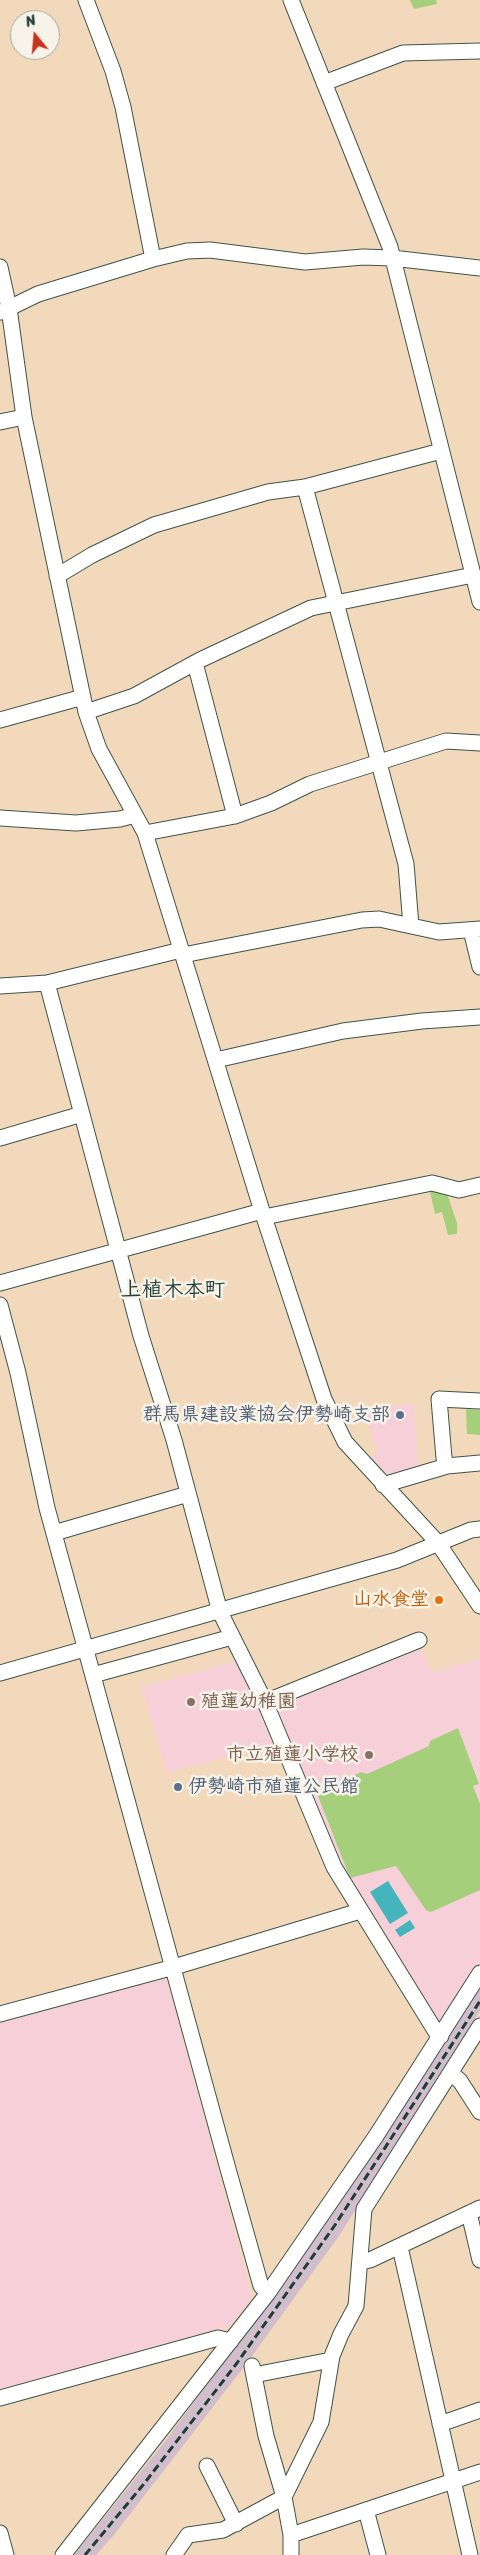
<!DOCTYPE html>
<meta charset="utf-8">
<style>
body{margin:0}
#map{position:relative;width:480px;height:2555px;overflow:hidden;background:#f3d9bb;font-family:Sriracha,sans-serif}
canvas{display:block}
.north{position:absolute;left:10px;top:10px;width:50px;height:50px;box-sizing:border-box;background:#f7f3e8;border:1px solid #a1aaa0;border-radius:50%;rotate:343deg;font-size:14px;font-weight:700;line-height:20px;text-align:center;color:#1f3d34}
.north::after{content:'';display:block;margin:auto;width:18px;height:22px;background:#c8321e;clip-path:polygon(50% 0,100% 100%,50% 72%,0 100%)}
</style>
<div id="map">
<canvas width="480" height="2555"></canvas>
<div class="north">N</div>
</div>
<script>
const c = document.querySelector('canvas').getContext('2d');
c.lineJoin = 'round';
function paint(path, color) {
  c.fillStyle = color;
  c.fill(path, 'evenodd');
}
function poly(rows) {
  const path = new Path2D();
  for (const r of rows) {
    path.moveTo(r[0], r[1]);
    for (let i = 2; i < r.length; i += 2) path.lineTo(r[i], r[i + 1]);
  }
  return path;
}
function strokePath(path, color, width, dash) {
  c.strokeStyle = color;
  c.lineWidth = width;
  c.lineCap = dash ? 'butt' : 'round';
  c.setLineDash(dash || []);
  c.stroke(path);
}
function write(font, color, halo, rows, align = 'center') {
  c.font = font + ' Sriracha,"Klee One",sans-serif';
  c.lineWidth = 5;
  c.setLineDash([]);
  c.textBaseline = 'middle';
  c.strokeStyle = halo;
  c.fillStyle = color;
  for (const [text, x, y, turn = 0] of rows) {
    c.save();
    c.translate(x, y);
    c.rotate((+turn || 0) * Math.PI / 180);
    c.textAlign = isNaN(turn) ? turn : align;
    if (halo) c.strokeText(text, 0, 0);
    c.fillText(text, 0, 0);
    c.restore();
  }
}
paint(poly([
 [413,1403,419,1472,388,1481,366,1457,371,1457,378,1451,367,1421,359,1422,355,1411],
 [418,1645,433,1673,480,1658,480,1963,443,2025,437,2025,338,1866,272,1704],
 [239,1660,278,1742,167,1773,142,1687],
 [166,1975,252,2298,229,2327,0,2392,0,2021]
]), '#f6cfd9');
paint(poly([
 [480,1981,480,2011,339,2236,247,2363,113,2536,96,2555,74,2555,166,2440,288,2275]
]), '#d1bdcb');
paint(poly([
 [410,0,436,0,437,4,414,9],
 [429,1187,446,1191,457,1223,457,1234,448,1235,442,1212,435,1214],
 [466,1409,480,1410,480,1435,467,1434],
 [458,1728,479,1784,473,1786,480,1804,480,1890,431,1912,426,1910,396,1866,350,1878,318,1796,334,1790,337,1784,361,1772,367,1774,429,1746,430,1741]
]), '#a6cf7b');
paint(poly([
 [388,1881,408,1913,390,1924,370,1892],
 [410,1920,415,1928,400,1937,395,1930]
]), '#45b5bb');
const minor = poly([
 [86,0,113,71,123,107,153,259],
 [291,0,390,247,480,602],
 [324,83,403,53,480,51],
 [0,267,9,308,24,417,86,712,99,749,145,833,262,1211,324,1399,345,1442,438,1543,480,1606],
 [1,312,38,294,153,259,187,251,210,250,305,262,363,257,392,258,480,268],
 [0,422,24,417],
 [305,487,406,864,411,926],
 [57,576,92,555,154,525,268,492,305,487,441,451],
 [195,663,235,816],
 [86,712,134,696,200,660,311,608,473,575],
 [0,720,83,697],
 [0,818,76,823,120,819,135,815],
 [145,833,235,816,271,803,310,784,446,741,480,743],
 [471,930,480,967],
 [183,955,362,920,379,919,439,932,480,929],
 [47,983,141,1336,174,1440,220,1612,265,1702,334,1867,436,2032,441,2036],
 [0,986,47,983,181,950],
 [216,1060,343,1031,422,1021,480,1017],
 [0,1138,82,1114],
 [264,1217,432,1183,459,1190,480,1185],
 [0,1283,262,1211],
 [0,1305,18,1373,47,1508,228,2169,261,2286,268,2293],
 [447,1466,444,1458,439,1399,480,1401],
 [383,1485,447,1466,480,1463],
 [54,1533,188,1494],
 [0,1673,397,1560,471,1530,480,1529],
 [93,1675,232,1637],
 [265,1702,419,1640],
 [0,2014,174,1967,360,1911],
 [452,2074,460,2081,480,2112],
 [469,2213,480,2260],
 [400,2247,470,2555],
 [361,2262,370,2260,480,2208],
 [252,2366,266,2436,284,2497,291,2535,291,2555],
 [254,2375,331,2360],
 [0,2398,218,2338,231,2341],
 [440,2424,480,2410],
 [207,2466,236,2524],
 [366,2510,378,2555],
 [0,2533,6,2555],
 [291,2535,480,2472],
 [63,2555,268,2293,376,2136,480,1973],
 [174,2555,188,2535,223,2530,284,2497,321,2422,332,2356,341,2334,356,2306,364,2209,480,2026]
]);
strokePath(minor, '#3f5448', 17);
strokePath(minor, '#fff', 15);
strokePath(poly([
 [85,2555,143,2485,237,2363,335,2225,480,2001]
]), '#1f3d34', 3, [8, 4]);
for (const [x, y, r, color] of [
 [400,1415,5,"#5c6f8a"],
 [439,1600,5,"#e8710a"],
 [191,1702,5,"#8d6e63"],
 [369,1755,5,"#8d6e63"],
 [178,1787,5,"#5c6f8a"]
]) {
  const dot = new Path2D();
  dot.arc(x, y, r, 0, 2 * Math.PI);
  c.fillStyle = color;
  c.fill(dot);
  strokePath(dot, '#f7f3e8', 2);
}
write('bold 19px', '#4e5e75', '#f7f3e8', [
 ["群馬県建設業協会伊勢崎支部",390,1415],
 ["伊勢崎市殖蓮公民館",188,1787,"left"]
], 'right');
write('bold 19px', '#c56008', '#f7f3e8', [
 ["山水食堂",429,1600]
], 'right');
write('bold 19px', '#785e54', '#f7f3e8', [
 ["殖蓮幼稚園",201,1702],
 ["市立殖蓮小学校",359,1755,"right"]
], 'left');
write('bold 21px', '#1f3d34', '#f7f3e8', [
 ["上植木本町",173,1291]
]);
</script>
